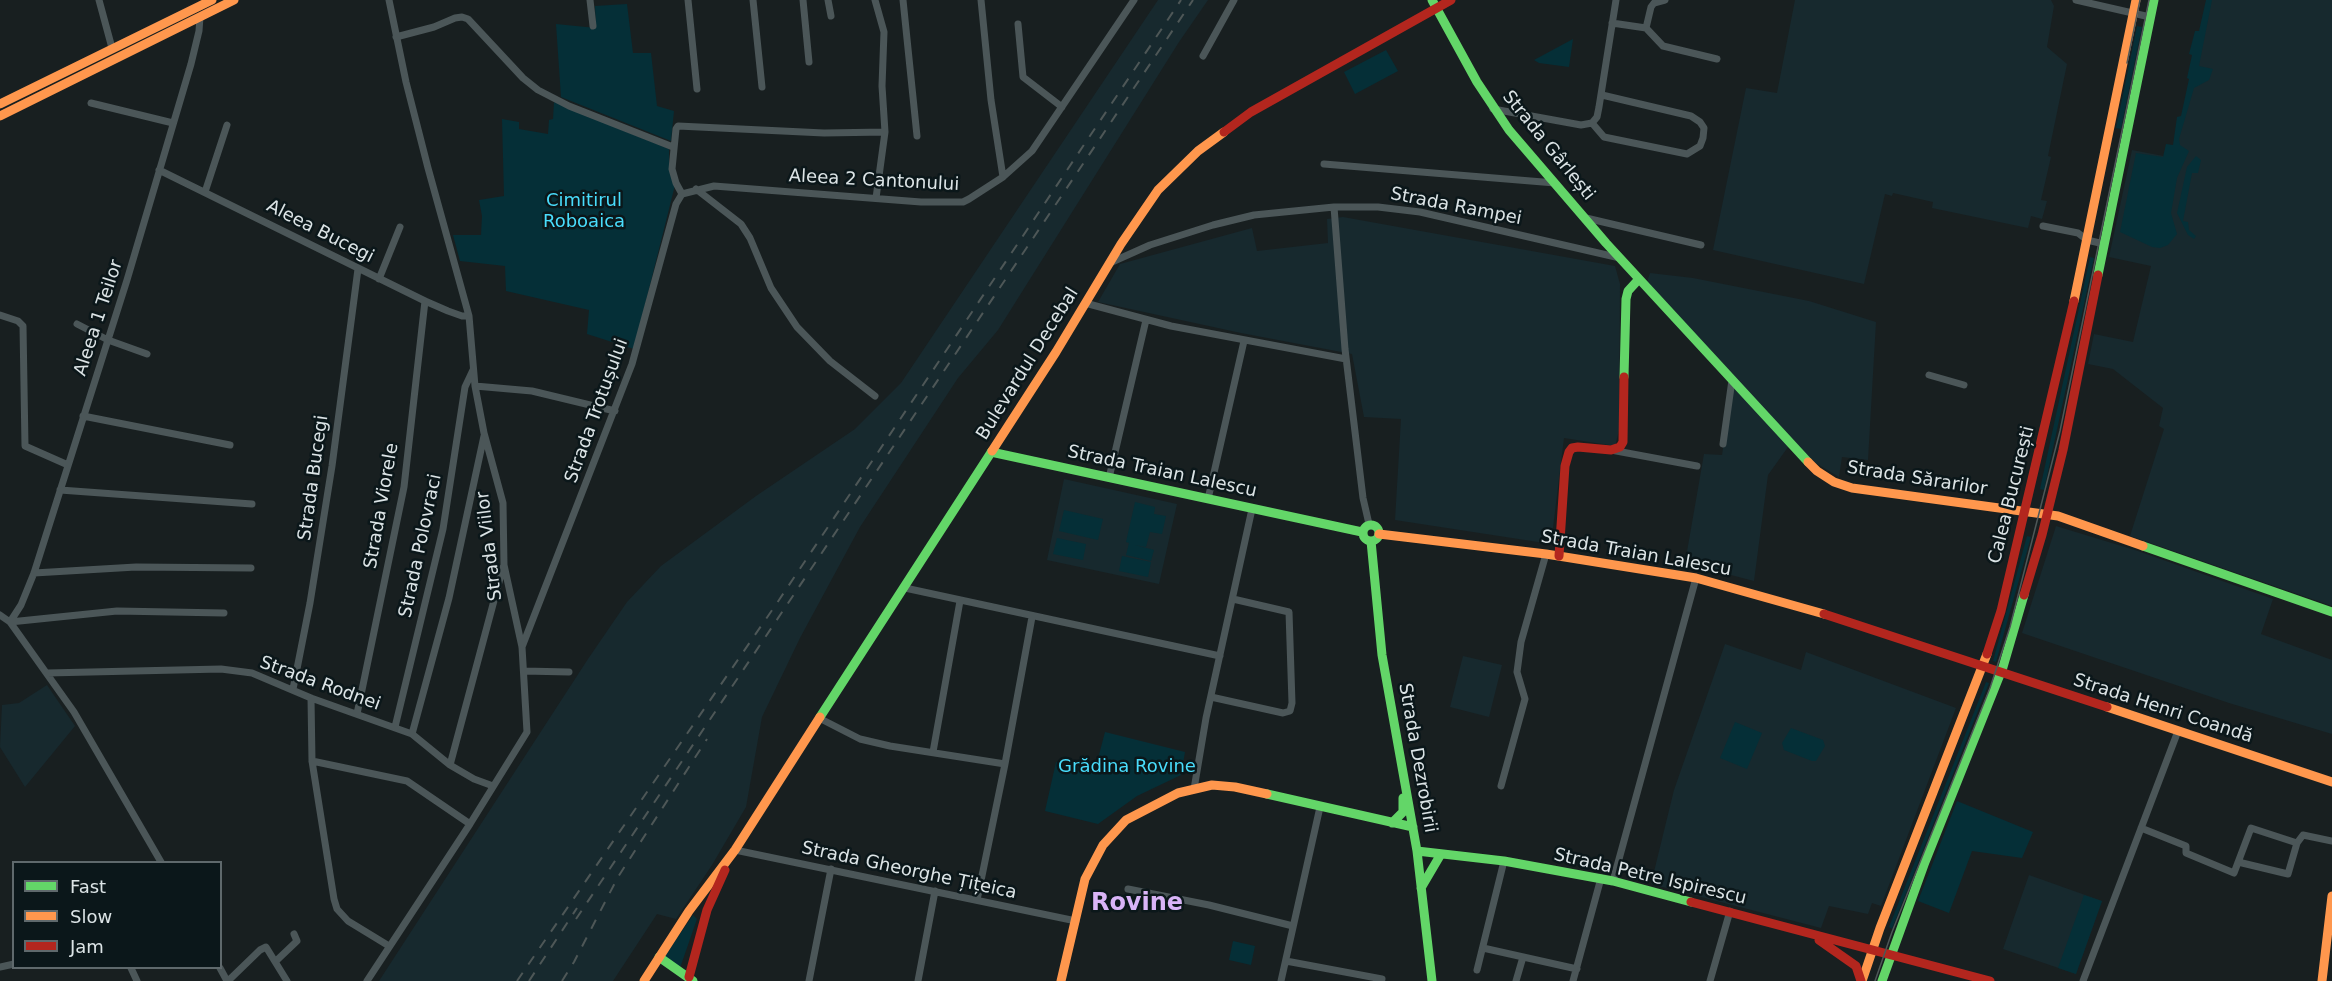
<!DOCTYPE html>
<meta charset="utf-8">
<style>
body{margin:0}
#map{position:relative;width:2332px;height:981px;overflow:hidden;background:#181f20;font-family:"DejaVu Sans",sans-serif}
canvas{display:block}
.legend{position:absolute;left:12px;top:861px;width:210px;height:108px;box-sizing:border-box;background:#0b171a;border:2px solid #5f696c;margin:0;padding:8px 10px;list-style:none;font-size:18px;color:#dce4e6}
.legend li{display:flex;align-items:center;gap:12px;height:30px}
.legend b{width:30px;border:2px solid #5f696c}
</style>
<div id="map">
<canvas width="2332" height="981"></canvas>
<ul class="legend">
<li><b style="height:8px;background:#63d668"></b>Fast</li>
<li><b style="height:8px;background:#ff974d"></b>Slow</li>
<li><b style="height:8px;background:#b3261e"></b>Jam</li>
</ul>
</div>
<script>
const c = document.querySelector('canvas').getContext('2d');
c.lineJoin = 'round';
function paint(path, color) {
  c.fillStyle = color;
  c.fill(path, 'evenodd');
}
function poly(rows) {
  const path = new Path2D();
  for (const r of rows) {
    if (r.length === 3) {
      path.moveTo(r[0] + r[2], r[1]);
      path.arc(r[0], r[1], r[2], 0, 2 * Math.PI);
      continue;
    }
    path.moveTo(r[0], r[1]);
    for (let i = 2; i < r.length; i += 2) path.lineTo(r[i], r[i + 1]);
  }
  return path;
}
function strokePath(path, color, width, dash) {
  c.strokeStyle = color;
  c.lineWidth = width;
  c.lineCap = dash ? 'butt' : 'round';
  c.setLineDash(dash || []);
  c.stroke(path);
}
function write(font, color, halo, rows, align = 'center') {
  c.font = font + ' "DejaVu Sans",sans-serif';
  c.lineWidth = 5;
  c.setLineDash([]);
  c.textBaseline = 'middle';
  c.strokeStyle = halo;
  c.fillStyle = color;
  for (const [text, x, y, turn = 0] of rows) {
    c.save();
    c.translate(x, y);
    c.rotate((+turn || 0) * Math.PI / 180);
    c.textAlign = isNaN(turn) ? turn : align;
    if (halo) c.strokeText(text, 0, 0);
    c.fillText(text, 0, 0);
    c.restore();
  }
}
paint(poly([
 [1158,0,1208,0,1179,42,998,330,958,378,860,527,800,638,762,717,746,807,712,865,676,919,657,914,613,981,379,981,588,659,627,602,661,566,756,496,855,429,901,383],
 [1795,0,2051,0,2054,6,2047,47,2067,64,2048,156,2051,157,2041,200,2047,201,2042,219,2031,216,2028,228,1932,208,1933,202,1893,193,1892,196,1885,194,1864,284,1713,250,1746,88,1777,93],
 [2210,0,2332,0,2332,606,2130,536,2164,429,2159,426,2163,408,2113,369,2088,364,2094,334,2133,342,2151,266,2109,257,2132,150,2174,158],
 [1343,217,1615,266,1620,284,1619,431,1615,446,1564,438,1551,544,1395,520,1401,419,1364,417,1352,354,1241,333,1098,302,1120,264,1252,228,1257,251,1328,243,1327,219],
 [1650,273,1693,278,1809,301,1876,322,1868,460,1842,457,1839,477,1814,462,1793,440,1768,475,1754,581,1685,563,1704,454,1722,455,1734,376,1647,282],
 [1064,479,1177,504,1159,584,1047,560],
 [2056,526,2138,551,2273,599,2261,634,2332,660,2332,734,2229,703,2022,633],
 [1725,644,1801,670,1806,652,1956,708,1881,906,1872,903,1868,914,1829,906,1821,928,1651,884,1674,790],
 [1463,656,1502,665,1489,717,1450,707],
 [47,685,75,726,25,787,0,747,2,705,19,703],
 [2029,875,2102,901,2076,974,2003,949]
]), '#17292e');
paint(poly([
 [2206,0,2212,0,2199,66,2213,69,2209,80,2194,88,2179,139,2180,145,2189,151,2177,178,2171,213,2177,234,2168,245,2160,248,2152,247,2120,232,2136,153,2163,157,2166,144,2173,145,2177,117,2181,116,2189,79,2187,78,2192,55,2189,54,2195,31,2199,31],
 [627,4,633,53,651,53,657,106,674,111,671,141,561,97,556,24,596,28,595,6],
 [2137,26,2142,27,2121,129,2116,128],
 [1573,39,1569,67,1539,63,1534,60],
 [1386,50,1398,71,1355,94,1344,72],
 [554,102,669,149,669,169,675,185,634,349,587,334,589,310,506,291,505,266,460,261,453,235,481,235,482,216,479,200,504,196,502,119,519,122,519,129,548,134,549,120,553,119],
 [2196,156,2201,160,2198,173,2192,173,2183,221,2188,222,2189,230,2196,236,2194,239,2188,235,2177,213,2187,167],
 [2090,257,2094,258,2044,490,2040,489],
 [1135,502,1155,507,1154,514,1166,516,1162,534,1150,532,1146,547,1135,545,1154,550,1151,561,1126,555,1129,543,1126,542],
 [1064,510,1103,519,1098,540,1059,531],
 [2027,536,2031,537,1996,662,1993,661],
 [1057,538,1086,544,1083,560,1053,554],
 [1122,556,1151,562,1148,577,1119,571],
 [1986,682,1989,683,1892,929,1889,927],
 [1735,722,1762,733,1747,769,1720,758],
 [1791,728,1823,740,1825,746,1816,761,1812,761,1784,750,1782,743],
 [1105,732,1185,752,1181,775,1137,796,1098,824,1045,811,1056,762,1095,770],
 [1957,801,2033,832,2022,858,1972,851,1949,913,1918,901],
 [2084,895,2102,901,2076,974,2058,968],
 [693,915,697,919,680,968,664,957],
 [1233,941,1255,946,1251,965,1229,960]
]), '#052f37');
strokePath(poly([
 [99,0,112,48],
 [590,0,593,26],
 [688,0,697,89],
 [753,0,762,87],
 [803,0,809,62],
 [828,0,831,16],
 [875,0,884,32,882,86,885,132],
 [903,0,917,136],
 [981,0,991,100,1003,177],
 [2076,0,2150,17],
 [1612,23,1646,28,1663,46,1717,59],
 [1018,24,1023,77,1062,107],
 [1646,28,1651,7,1654,3,1665,0],
 [396,37,434,27,455,18,462,17,468,19,523,78,538,90,569,106,673,147],
 [1203,56,1234,0],
 [91,103,173,123],
 [1493,109,1581,125,1592,123,1597,117,1599,107,1616,0],
 [1592,123,1604,137,1687,154,1700,146,1703,138,1704,128,1700,122,1691,116,1602,95],
 [1324,164,1555,183],
 [159,170,425,301,448,311,462,316,469,316],
 [696,189,741,224,750,238,771,288,797,327,830,361,875,396],
 [205,192,227,125],
 [682,194,676,183,672,169,676,129,678,126,824,133,885,132,876,198],
 [1334,207,1345,349,1363,498,1369,524],
 [1586,218,1701,245],
 [2043,226,2078,233,2087,240,2104,244],
 [1112,262,1150,245,1213,225,1254,215,1334,207,1378,207,1420,212,1620,258],
 [379,279,400,227],
 [1085,303,1171,326,1346,359],
 [0,315,18,321,23,326,25,446,68,465],
 [77,324,108,340,147,354],
 [1929,375,1964,385],
 [475,386,532,391,615,411],
 [83,416,230,445],
 [1723,444,1732,380],
 [1611,450,1697,466],
 [1109,478,1146,320],
 [60,490,252,504],
 [1208,499,1244,341],
 [34,573,136,567,251,568],
 [905,588,1220,656],
 [0,615,10,622,74,712,161,862],
 [10,622,21,605,34,573,127,280,191,64,199,31,200,17],
 [10,622,117,611,224,613],
 [522,647,632,364,676,204,682,194,714,186,921,202,963,202,969,199,1003,177,1032,151,1134,0],
 [524,671,569,672],
 [47,673,221,669,252,673,311,698,412,734,450,765,474,779,493,786],
 [293,689,310,603,332,466,358,269],
 [1211,697,1283,713,1290,711,1292,703,1289,612,1233,599],
 [311,698,312,761,334,899,337,909,348,921,389,946],
 [357,714,404,487,425,301],
 [819,718,860,739,890,746,1005,764],
 [395,727,443,529,465,387,473,370],
 [412,734,449,598,484,436],
 [933,752,960,601],
 [312,761,407,781,470,824],
 [450,765,503,567],
 [1501,786,1525,699,1517,672,1521,642,1546,554],
 [1194,789,1206,718,1252,509],
 [2141,828,2186,846,2186,853,2234,873,2251,828,2297,843,2303,835,2332,841],
 [735,850,1076,921],
 [2238,862,2288,874,2297,843],
 [1613,881,1696,578],
 [1128,889,1209,905,1293,926],
 [977,900,1005,764,1032,617],
 [1483,948,1577,969],
 [276,961,297,941,294,934],
 [1286,961,1382,979],
 [0,967,14,964],
 [131,968,137,981],
 [220,968,227,981],
 [1477,970,1504,861],
 [228,981,260,950,266,947,287,981],
 [367,981,470,824,527,732,522,647,504,565,503,503,484,433,475,386,469,316,428,168,406,82,389,0],
 [809,981,831,869],
 [918,981,935,891],
 [1281,981,1320,807],
 [1516,981,1523,957],
 [1573,981,1601,878],
 [1710,981,1730,911],
 [2083,981,2178,731]
]), '#4b5658', 7);
strokePath(poly([
 [1432,0,1477,82,1509,130,1606,243,1808,462],
 [2098,275,2154,0],
 [1624,377,1626,299,1628,291,1639,279],
 [991,452,1362,532],
 [1371,533,8],
 [1371,541,1382,655,1417,851,1432,981],
 [2143,546,2332,612],
 [820,717,992,451],
 [1267,794,1413,827],
 [1392,823,1403,812,1403,798],
 [1417,851,1504,861,1613,881,1691,902],
 [1421,888,1441,854],
 [659,957,693,981],
 [1882,981,1925,862,2003,667,2024,595]
]), '#63d668', 9);
strokePath(poly([
 [0,104,212,0],
 [0,116,234,0],
 [2074,301,2136,0],
 [992,451,1056,352,1121,244,1158,190,1198,151,1224,132],
 [1808,462,1817,471,1834,482,1852,488,2058,516,2143,546],
 [1379,534,1546,554,1696,578,1824,614],
 [2107,707,2332,782],
 [644,981,689,911,735,850,820,717],
 [1061,981,1085,879,1103,845,1126,820,1178,793,1212,785,1235,787,1267,794],
 [1862,981,1880,928,1987,654],
 [2322,981,2332,896]
]), '#ff974d', 9);
strokePath(poly([
 [1224,132,1251,112,1451,0],
 [1559,556,1565,466,1569,452,1572,448,1578,447,1611,450,1620,447,1623,442,1624,377],
 [2024,595,2042,535,2063,450,2098,275],
 [1824,614,2107,707],
 [1987,654,2001,611,2074,301],
 [1691,902,1990,981],
 [1819,940,1856,966,1861,981],
 [689,977,707,910,725,870]
]), '#b3261e', 9);
strokePath(poly([
 [2127,63,2140,0],
 [1875,981,1892,932,1990,688,2010,627,2060,431,2149,0]
]), '#4e5757', 1.5);
strokePath(poly([
 [576,919,1193,0],
 [517,981,779,600,1181,0],
 [529,981,577,908],
 [562,981,574,962,618,877,707,739]
]), '#4e5757', 2, [10, 10]);
write('18px', '#dce4e6', '#0b171a', [
 ["Strada Gârlești",1548,146,51],
 ["Aleea 2 Cantonului",874,181,3],
 ["Strada Rampei",1456,207,11],
 ["Aleea Bucegi",320,232,27],
 ["Aleea 1 Teilor",99,318,-72],
 ["Bulevardul Decebal",1028,364,-58],
 ["Strada Trotușului",597,411,-70],
 ["Strada Traian Lalescu",1162,472,12],
 ["Strada Bucegi",314,478,-82],
 ["Strada Sărarilor",1917,479,9],
 ["Calea București",2012,495,-76],
 ["Strada Viorele",382,506,-80],
 ["Strada Polovraci",421,546,-78],
 ["Strada Viilor",490,546,-97],
 ["Strada Traian Lalescu",1636,554,10],
 ["Strada Rodnei",320,684,20],
 ["Strada Henri Coandă",2163,709,18],
 ["Strada Dezrobirii",1417,758,80],
 ["Strada Gheorghe Țițeica",909,871,12],
 ["Strada Petre Ispirescu",1650,877,13]
]);
write('18px', '#49ddfc', '#0b171a', [
 ["Cimitirul",584,201],
 ["Roboaica",584,222],
 ["Grădina Rovine",1127,767]
]);
write('bold 24px', '#d9b4f7', '#0b171a', [
 ["Rovine",1137,904]
]);
</script>
